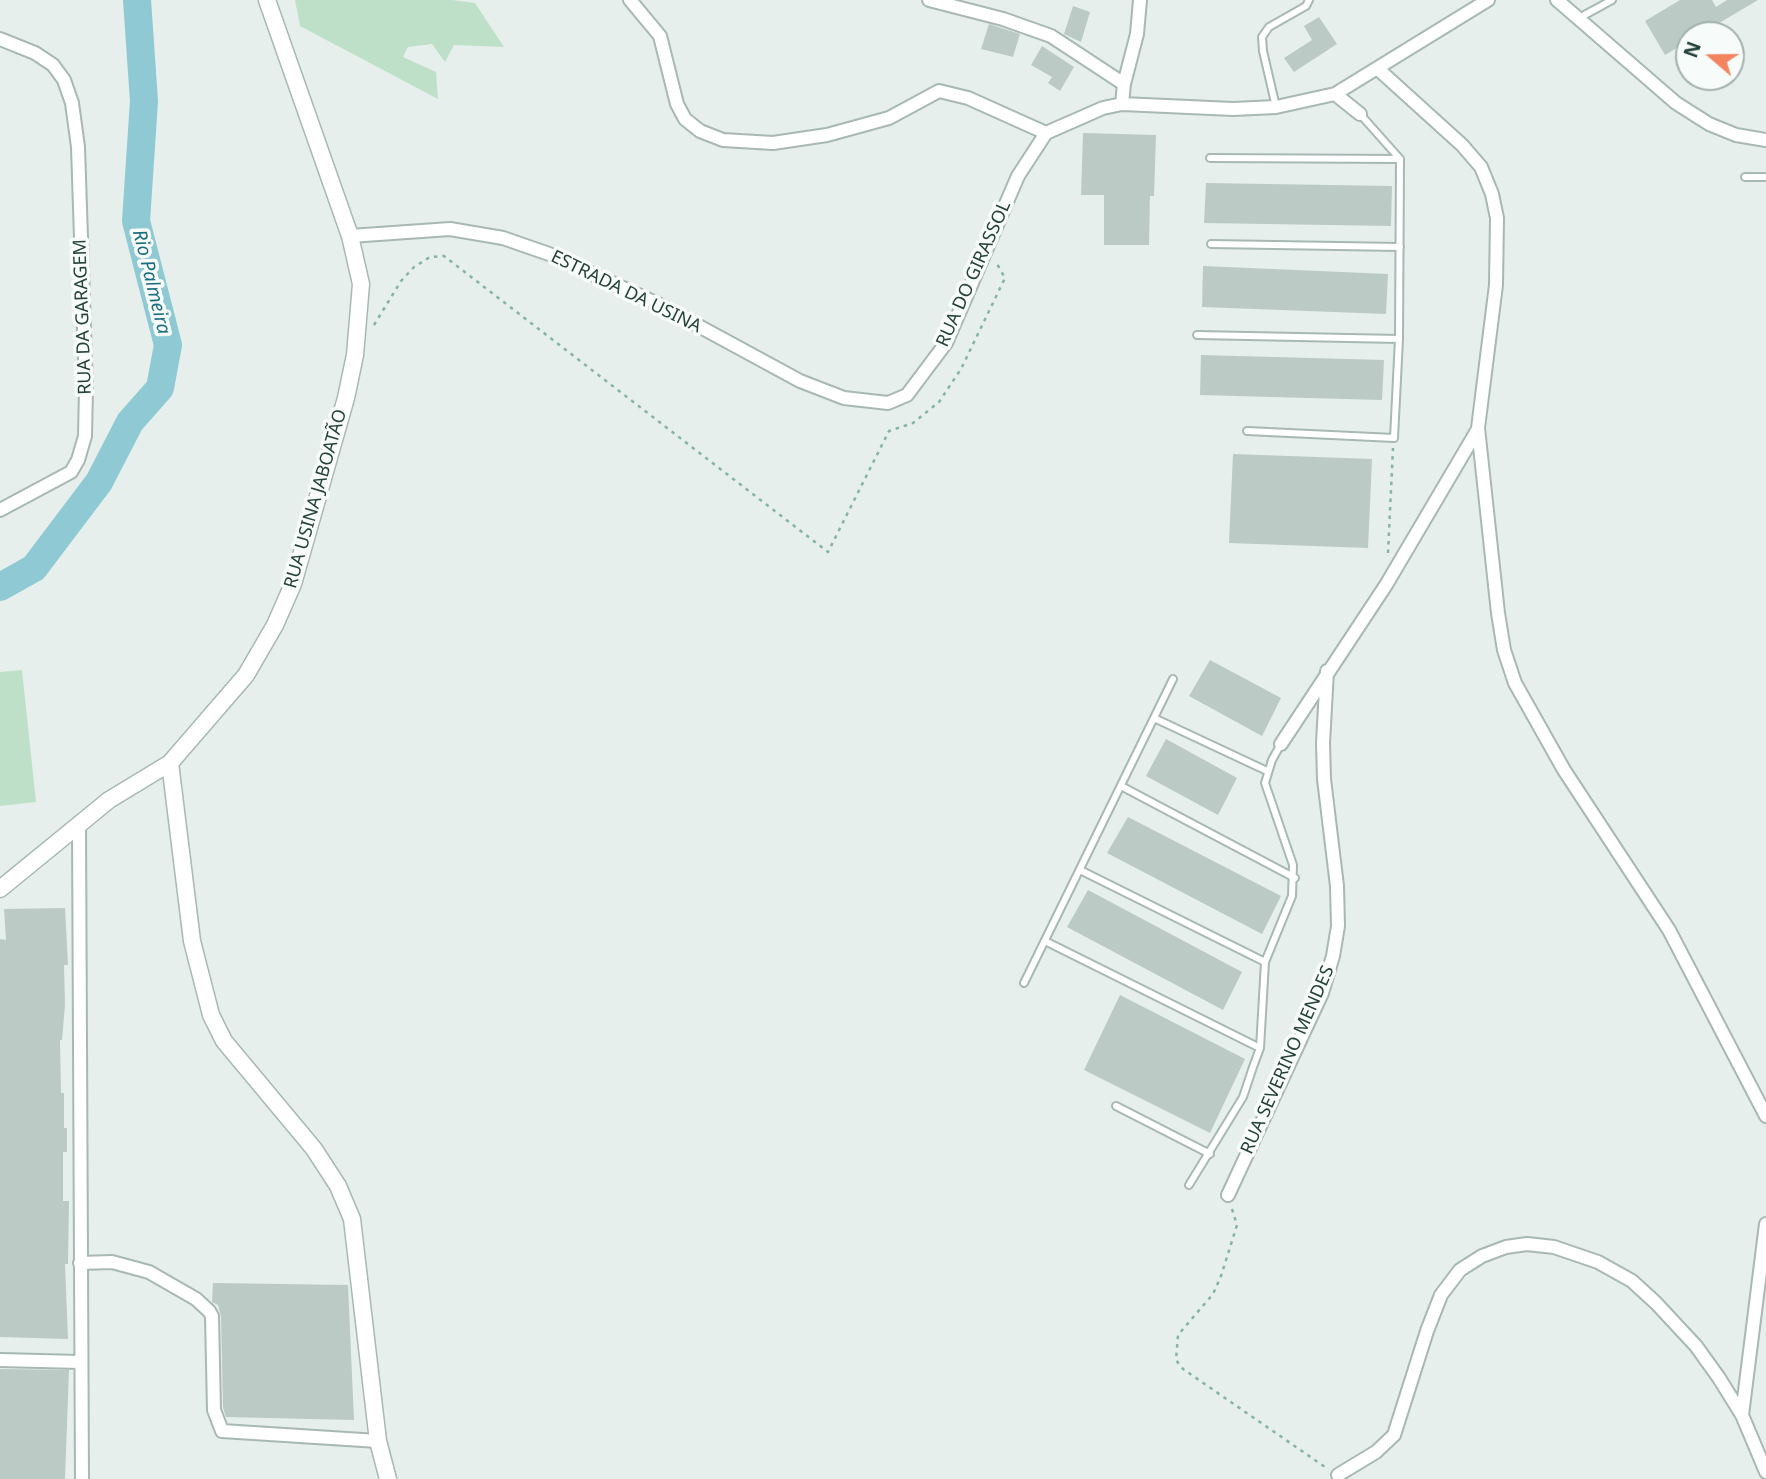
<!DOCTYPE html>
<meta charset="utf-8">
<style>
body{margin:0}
#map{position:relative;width:1766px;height:1479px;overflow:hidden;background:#e6efeb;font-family:"Noto Sans",sans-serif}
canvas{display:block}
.north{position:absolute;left:1675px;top:21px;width:70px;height:70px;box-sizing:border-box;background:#f7fbf9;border:2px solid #a3b1ad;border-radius:50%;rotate:290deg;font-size:19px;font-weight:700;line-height:28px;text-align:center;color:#24423a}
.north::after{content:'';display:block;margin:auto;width:24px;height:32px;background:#f4845f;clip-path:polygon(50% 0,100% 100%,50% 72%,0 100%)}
</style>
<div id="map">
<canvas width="1766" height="1479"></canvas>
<div class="north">N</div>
</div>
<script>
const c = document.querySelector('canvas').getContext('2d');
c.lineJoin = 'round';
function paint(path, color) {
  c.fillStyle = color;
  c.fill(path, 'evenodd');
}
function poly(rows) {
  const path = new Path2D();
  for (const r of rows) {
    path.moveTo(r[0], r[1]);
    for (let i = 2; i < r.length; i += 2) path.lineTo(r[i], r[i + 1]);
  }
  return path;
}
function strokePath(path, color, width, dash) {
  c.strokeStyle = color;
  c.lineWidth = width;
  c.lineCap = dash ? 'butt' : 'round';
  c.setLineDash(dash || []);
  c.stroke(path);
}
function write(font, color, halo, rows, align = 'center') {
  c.font = font + ' "Noto Sans",sans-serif';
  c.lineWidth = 7;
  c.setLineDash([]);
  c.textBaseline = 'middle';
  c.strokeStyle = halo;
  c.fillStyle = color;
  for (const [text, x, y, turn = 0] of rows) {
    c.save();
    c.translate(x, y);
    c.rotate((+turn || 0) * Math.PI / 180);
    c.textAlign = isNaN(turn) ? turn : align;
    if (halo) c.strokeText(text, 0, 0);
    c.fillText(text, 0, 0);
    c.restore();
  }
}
paint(poly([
 [295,0,452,0,475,3,504,47,454,45,445,62,432,44,408,47,403,57,436,72,438,99,300,26],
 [22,670,36,802,0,806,0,672]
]), '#bfe0c8');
strokePath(poly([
 [0,587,34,568,99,482,130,422,160,388,168,345,136,221,144,101,137,0]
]), '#8ec9d4', 28);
paint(poly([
 [1680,0,1712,0,1716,7,1727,0,1758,0,1699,35,1689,35,1689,41,1665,55,1645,21],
 [1073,6,1090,12,1081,42,1064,34],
 [1319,17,1337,44,1294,72,1284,58,1312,40,1304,26],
 [989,24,1020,34,1013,57,981,49],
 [1042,46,1074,67,1060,91,1048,83,1052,77,1031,65],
 [1083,133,1156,135,1154,196,1150,196,1149,245,1104,245,1104,195,1081,195],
 [1206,183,1392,186,1391,226,1204,223],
 [1203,266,1388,274,1386,314,1202,307],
 [1201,355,1384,360,1382,400,1200,395],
 [1233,454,1372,459,1368,548,1229,543],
 [1210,660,1281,698,1262,736,1189,696],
 [1166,739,1237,778,1218,815,1146,776],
 [1128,817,1281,896,1262,934,1107,853],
 [1088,890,1242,972,1223,1010,1067,927],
 [65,908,68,965,64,965,65,1005,62,1040,60,1040,61,1093,64,1093,64,1128,67,1128,67,1152,63,1152,63,1201,69,1201,68,1264,65,1264,68,1339,0,1337,0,939,6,940,4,909],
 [1120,995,1245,1059,1210,1133,1084,1070],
 [213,1283,348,1285,354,1420,226,1417,223,1408,221,1316,218,1305,212,1302],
 [0,1369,69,1370,65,1479,0,1479]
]), '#bbcac4');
const service = poly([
 [1579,18,1612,0],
 [1276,107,1263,51,1262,37,1269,27,1306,6,1309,0],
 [1210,158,1400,159],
 [1745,177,1766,177],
 [1211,244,1400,247],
 [1197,335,1399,339],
 [1247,431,1394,438,1399,339,1400,159,1360,114],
 [1154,718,1267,771],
 [1121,786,1295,878],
 [1080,870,1265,962],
 [1045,941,1260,1048],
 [1024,983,1173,679],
 [1116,1106,1210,1154],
 [1189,1185,1243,1097,1253,1067,1260,1048,1265,962,1292,896,1293,865,1265,783,1272,760,1281,744]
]);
const minor = poly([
 [630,0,660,36,677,104,685,119,700,131,723,140,773,143,827,135,889,118,939,91,968,98,1046,133],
 [929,0,1003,19,1051,36,1124,84],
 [1557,0,1676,103,1709,124,1736,135,1766,140],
 [0,39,35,53,53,65,64,80,72,103,78,147,86,389,85,436,78,460,71,472,0,510],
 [1378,69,1462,145,1481,167,1492,194,1497,218,1496,285,1478,428,1498,613,1504,650,1515,683,1564,770,1669,930,1766,1116],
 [1335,94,1488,0],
 [1122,104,1124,84,1137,34,1140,0],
 [1046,133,1103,108,1122,104,1233,109,1276,107,1335,94,1360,114],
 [350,236,450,229,503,238,549,254,660,305,800,381,844,398,888,403,907,395,946,343,1018,176,1046,133],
 [1281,744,1386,585,1478,429],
 [79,823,82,1479],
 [1228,1195,1322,993,1333,956,1338,926,1337,886,1324,779,1323,743,1327,671],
 [80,1263,112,1262,149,1272,196,1299,209,1311,212,1316,214,1410,222,1431,378,1441],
 [0,1360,80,1362],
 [1742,1415,1766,1224],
 [1338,1475,1376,1452,1394,1435,1427,1331,1441,1295,1460,1270,1482,1256,1506,1247,1527,1244,1554,1247,1598,1262,1632,1281,1656,1303,1696,1346,1719,1378,1742,1415,1766,1472]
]);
const tertiary = poly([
 [170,763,192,941,211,1015,224,1041,314,1149,338,1186,352,1219,378,1441,388,1479],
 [0,889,109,800,170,763,246,675,275,625,293,584,346,398,355,355,361,284,350,236,267,0]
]);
strokePath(service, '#a8b8b2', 10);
strokePath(minor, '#a8b8b2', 16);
strokePath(tertiary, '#a8b8b2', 19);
strokePath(poly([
 [374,325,401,281,414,267,430,257,444,256,828,552,889,431,913,423,939,402,961,369,1005,278,996,262],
 [1388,553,1393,448],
 [1232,1209,1237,1225,1221,1276,1213,1294,1178,1335,1176,1360,1183,1369,1325,1467]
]), '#86b3a5', 2.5, [3.5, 5]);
strokePath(service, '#fff', 6);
strokePath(minor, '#fff', 12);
strokePath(tertiary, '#fff', 16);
write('18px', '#24423a', '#f7fbf9', [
 ["RUA DO GIRASSOL",974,274,-66],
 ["ESTRADA DA USINA",626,292,26],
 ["RUA DA GARAGEM",83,317,-92],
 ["RUA USINA JABOATÃO",316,499,-74],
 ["RUA SEVERINO MENDES",1288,1060,-66]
]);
write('italic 19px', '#1c6f80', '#f7fbf9', [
 ["Rio Palmeira",151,282,76]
]);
</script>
